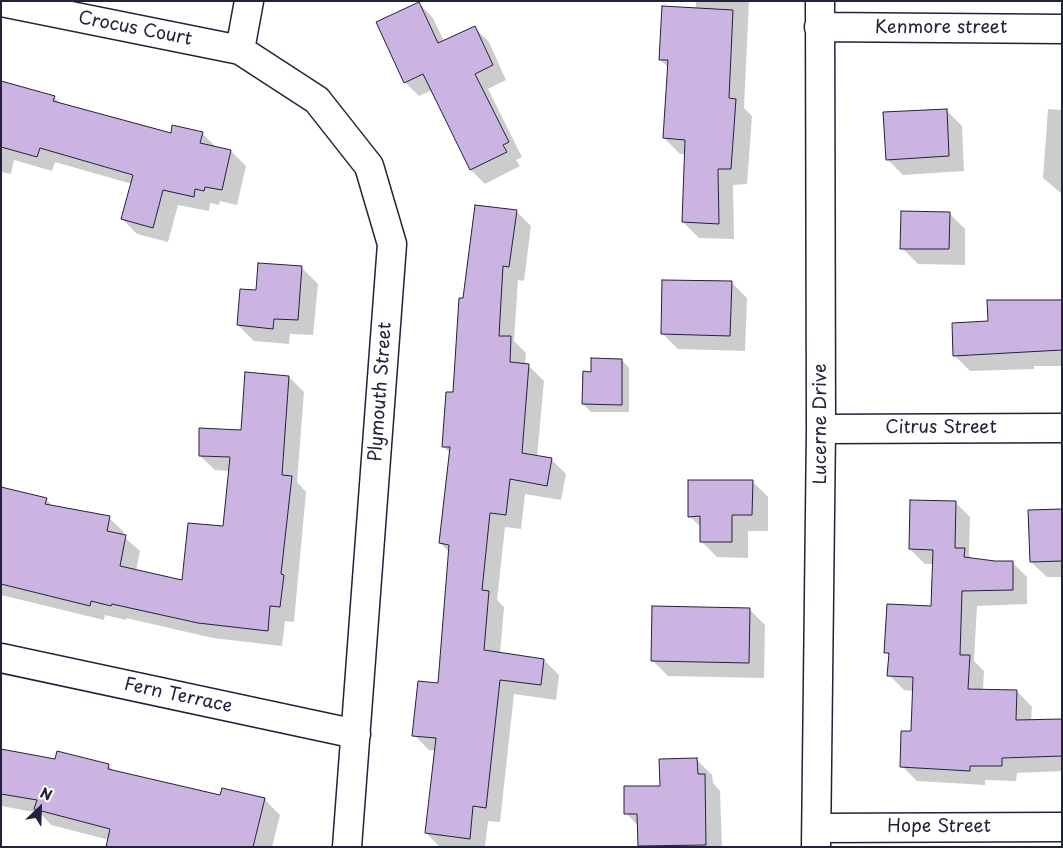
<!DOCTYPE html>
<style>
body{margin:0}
#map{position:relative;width:1063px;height:848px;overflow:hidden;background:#fff;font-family:"Playpen Sans",sans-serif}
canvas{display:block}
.frame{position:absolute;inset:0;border:2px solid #22223b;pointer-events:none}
.north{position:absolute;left:15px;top:783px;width:50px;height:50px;-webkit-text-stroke:4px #fff;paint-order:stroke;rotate:24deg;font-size:14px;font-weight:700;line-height:20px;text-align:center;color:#22223b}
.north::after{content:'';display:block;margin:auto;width:18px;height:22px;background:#22223b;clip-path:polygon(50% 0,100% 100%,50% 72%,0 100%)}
</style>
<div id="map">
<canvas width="1063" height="848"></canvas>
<div class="frame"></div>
<div class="north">N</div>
</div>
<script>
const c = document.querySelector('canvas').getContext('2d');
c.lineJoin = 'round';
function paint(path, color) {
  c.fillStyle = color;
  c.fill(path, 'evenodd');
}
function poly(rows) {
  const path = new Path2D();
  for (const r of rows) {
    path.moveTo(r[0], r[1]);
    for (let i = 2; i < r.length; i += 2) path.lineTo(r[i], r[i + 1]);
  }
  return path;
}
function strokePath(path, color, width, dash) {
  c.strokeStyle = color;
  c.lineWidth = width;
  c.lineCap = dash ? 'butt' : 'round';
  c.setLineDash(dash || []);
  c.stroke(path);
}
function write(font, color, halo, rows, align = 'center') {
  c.font = font + ' "Playpen Sans",sans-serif';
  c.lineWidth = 5;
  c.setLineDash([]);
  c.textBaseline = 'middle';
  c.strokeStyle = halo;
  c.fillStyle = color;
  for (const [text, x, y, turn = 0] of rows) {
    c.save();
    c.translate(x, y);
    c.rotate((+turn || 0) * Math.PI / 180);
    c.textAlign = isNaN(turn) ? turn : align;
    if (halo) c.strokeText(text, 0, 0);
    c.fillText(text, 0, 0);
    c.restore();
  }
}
paint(poly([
 [696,1,749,1,744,108,752,116,747,184,733,185,734,239,699,238,683,222,686,154,680,154,664,138,669,68,660,60,696,9],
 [419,3,433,18,444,41,474,27,489,42,506,80,488,89,522,157,516,160,520,166,485,184,471,170,432,90,419,96,405,82],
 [1,94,54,97,62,105,172,135,202,133,217,148,231,151,246,166,237,205,220,201,219,205,210,203,209,211,178,205,168,242,137,234,122,219,132,184,55,162,52,171,14,160,11,174,1,172],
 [1048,109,1062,110,1062,194,1043,178],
 [946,110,962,126,964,171,903,175,887,159],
 [516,211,531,226,524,281,518,280,514,341,526,353,525,365,529,366,544,381,537,457,551,459,566,474,561,500,525,494,521,529,505,527,497,600,504,607,500,654,544,660,559,675,556,700,514,694,500,822,488,821,485,847,440,847,426,833,436,751,429,750,414,735,439,684,449,552,440,543,451,454,443,446,454,394,464,299],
 [949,213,965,229,965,265,918,264,902,248],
 [259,264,302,268,318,284,313,335,290,334,289,344,254,341,238,325,257,291],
 [731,282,747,298,745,351,678,349,663,334],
 [1062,301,1062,366,1034,366,1034,369,970,371,954,355],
 [622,360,629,368,629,412,591,412,583,404,592,373],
 [289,377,304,392,297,482,306,492,294,622,285,621,282,646,213,638,126,618,126,620,105,615,104,620,1,595,1,488,46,499,53,506,109,518,124,532,123,536,140,551,136,571,183,581,224,528,230,471,215,470,200,456,242,431],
 [752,481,768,497,768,531,748,531,748,558,717,557,701,541,702,528,689,516],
 [955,502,970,517,969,555,974,560,1012,562,1027,577,1027,604,977,606,974,661,984,671,983,690,1017,691,1032,707,1031,721,1062,720,1062,771,1017,773,1016,781,985,780,985,785,917,781,902,766,912,732,913,691,904,690,889,675,890,656,886,652,933,608,934,564,925,564,910,549],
 [1062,510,1062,577,1047,577,1031,562],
 [749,609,765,625,764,678,668,676,652,660],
 [1,750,56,761,108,765,115,772,221,797,264,799,280,815,272,847,137,847,51,825,40,813,1,806],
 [696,759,712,775,713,783,720,791,722,847,640,847,639,827,626,813]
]), '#0003');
const building = poly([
 [419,2,438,43,475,26,493,65,475,74,509,142,503,145,507,152,470,170,423,74,404,83,376,22,419,2],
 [662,6,733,10,729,98,736,99,731,169,718,169,719,224,682,222,685,140,663,138,668,60,659,60,662,6],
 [1,81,55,96,53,101,171,133,172,125,203,132,200,143,231,150,222,190,205,187,204,191,195,189,194,197,163,190,153,228,121,219,133,175,40,148,37,157,1,147,1,81],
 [947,109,949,156,886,160,883,112,947,109],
 [475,205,517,210,509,267,503,266,499,336,511,336,510,362,529,364,522,453,552,458,547,486,510,479,506,515,490,513,482,590,489,591,484,650,544,659,541,685,500,680,486,808,473,806,470,839,425,833,436,738,412,736,418,681,438,683,449,545,439,543,450,447,442,447,446,392,453,392,459,298,463,298,475,205],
 [901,211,950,212,949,249,900,249,901,211],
 [258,263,302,266,298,320,274,319,273,329,237,325,240,289,256,290,258,263],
 [662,280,732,281,730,336,661,334,662,280],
 [987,300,1062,300,1062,350,953,356,952,323,988,321,987,300],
 [591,358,622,359,622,405,582,404,583,371,591,372,591,358],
 [245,372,289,376,282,475,292,476,281,574,284,575,280,607,270,606,268,631,198,623,112,604,111,606,91,601,90,606,1,584,1,487,47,498,45,504,110,516,107,531,126,535,120,566,182,580,188,523,223,526,230,457,199,456,199,428,241,430,245,372],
 [688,480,753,480,752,515,732,515,732,542,700,542,700,516,688,517,688,480],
 [910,500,956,501,955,548,965,548,964,557,995,561,1013,561,1013,590,962,591,960,655,970,655,968,689,1017,690,1016,720,1062,719,1062,756,1002,758,1002,766,970,766,970,771,900,767,901,731,911,731,913,677,887,676,889,653,884,653,887,604,931,606,933,550,909,549,910,500],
 [1062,509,1062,561,1030,562,1028,510,1062,509],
 [652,606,750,608,749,663,651,661,652,606],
 [1,749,55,759,57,751,109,764,108,769,220,795,222,788,265,798,253,847,106,847,110,829,34,809,37,800,1,794,1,749],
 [697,758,698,774,705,774,706,845,638,846,637,814,624,814,624,786,660,786,659,759,697,758]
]);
paint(building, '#cbb3e2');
strokePath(building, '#22223b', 1);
const street = poly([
 [1,2,240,50,317,100,369,166,392,244,347,847],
 [819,27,1062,29],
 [240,50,249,1],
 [821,429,1062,428],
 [1,658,356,734],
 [817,828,1062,827],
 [816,847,821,429,820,1]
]);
strokePath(street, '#22223b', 31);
strokePath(street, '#fff', 28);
write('18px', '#22223b', '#fff', [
 ["Kenmore street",941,28],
 ["Crocus Court",135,29,11],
 ["Plymouth Street",381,392,-86],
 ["Lucerne Drive",821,424,-90],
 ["Citrus Street",941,428],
 ["Fern Terrace",178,696,12],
 ["Hope Street",939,827]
]);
</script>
